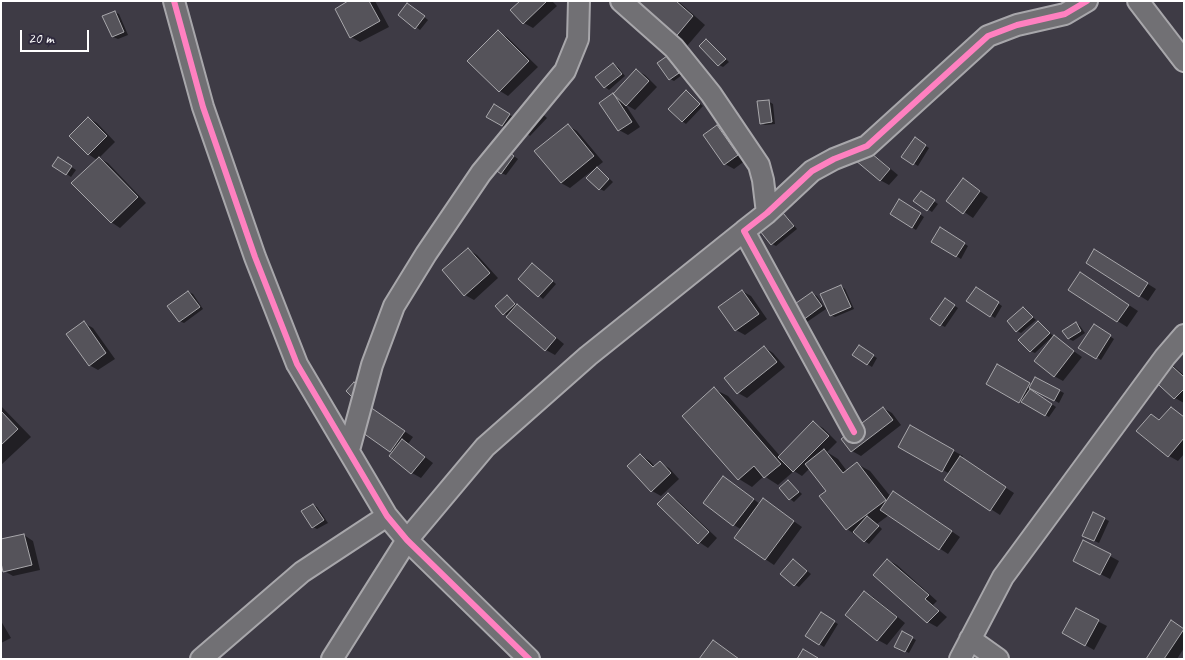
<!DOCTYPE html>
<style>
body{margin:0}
#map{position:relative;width:1185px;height:660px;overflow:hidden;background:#3e3b45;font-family:Caveat,sans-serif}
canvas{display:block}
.frame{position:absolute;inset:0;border:2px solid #fff;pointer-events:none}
.scale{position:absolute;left:20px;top:30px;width:69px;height:22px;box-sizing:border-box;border:2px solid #fff;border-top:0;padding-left:6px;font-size:15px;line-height:18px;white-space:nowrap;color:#fff;-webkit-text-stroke:4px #2f2a3d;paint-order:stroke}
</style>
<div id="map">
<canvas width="1185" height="660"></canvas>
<div class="frame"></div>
<div class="scale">20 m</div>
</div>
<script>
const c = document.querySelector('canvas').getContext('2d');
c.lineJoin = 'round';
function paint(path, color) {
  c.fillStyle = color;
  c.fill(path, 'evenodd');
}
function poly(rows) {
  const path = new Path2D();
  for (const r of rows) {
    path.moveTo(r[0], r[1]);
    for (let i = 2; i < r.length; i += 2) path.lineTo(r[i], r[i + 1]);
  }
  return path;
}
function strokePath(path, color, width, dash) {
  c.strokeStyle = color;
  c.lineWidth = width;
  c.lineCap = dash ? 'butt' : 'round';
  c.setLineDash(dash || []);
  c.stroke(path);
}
paint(poly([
 [351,1,375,1,389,27,360,42,351,37],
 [521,1,552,1,557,6,533,28,524,23],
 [631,1,678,1,705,25,687,46,674,38],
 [412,7,428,20,420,30,400,15],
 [115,12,119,14,128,35,118,39,113,37,104,16],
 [498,32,507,37,538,67,508,96,500,91],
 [706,40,729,62,723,67,719,65],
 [667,58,671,60,682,75,674,81,670,79],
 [613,64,618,67,625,76,609,90,605,87],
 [636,70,645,75,657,87,635,110,625,104,640,127,628,135,619,130,614,94],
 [686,92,703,106,686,124,682,121],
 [768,101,773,104,775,124,765,125,761,123],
 [495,106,513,117,506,128,488,116],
 [534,106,547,118,530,136,526,133],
 [88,118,97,123,115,142,99,158,108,163,146,203,120,228,111,222,97,160,88,154],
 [568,126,577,131,603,162,570,188,561,183],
 [717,126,726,131,746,160,734,169,725,164],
 [915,139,929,148,918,166,903,157],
 [499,145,518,159,506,175,501,173],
 [868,150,898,175,889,185,880,180],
 [62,161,76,170,71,177,53,165],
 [601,171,613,182,604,191,600,189],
 [964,180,988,197,973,218,948,201],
 [925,195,938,204,932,212,915,201],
 [900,201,924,217,916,230,891,214],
 [783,215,787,217,797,229,776,246,772,244],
 [941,229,968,246,961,259,933,241],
 [468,249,477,255,498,278,474,300,465,295],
 [1103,256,1156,289,1148,301,1140,296],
 [537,267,556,284,543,299,520,279],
 [1089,279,1138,311,1127,327,1069,290],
 [841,286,845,289,854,309,835,317,831,315],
 [976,288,1002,306,995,318,968,301],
 [742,291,751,296,767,319,745,335,736,330],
 [189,292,193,294,203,309,184,323,179,321],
 [812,294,817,296,826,309,804,324,800,322],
 [507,297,564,344,555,355,546,350,496,306],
 [949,302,958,308,945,327,941,325],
 [1023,308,1036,320,1021,333,1017,331],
 [1039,322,1053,336,1035,353,1030,351],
 [84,323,93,328,115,359,98,370,89,365],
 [1076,323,1080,326,1085,333,1073,341,1069,339],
 [1094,326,1114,339,1101,360,1080,347],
 [1054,337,1082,357,1063,381,1054,376],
 [764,347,773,353,785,367,747,398,738,393],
 [859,347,877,358,872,367,853,355],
 [1171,364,1184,375,1184,403,1175,398],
 [998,366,1032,386,1036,379,1064,393,1059,403,1034,390,1033,391,1056,407,1049,417,987,384],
 [714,389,728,396,780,456,814,423,823,428,837,442,827,452,838,459,847,471,857,464,870,471,891,497,903,498,960,537,948,554,889,515,877,524,882,529,869,544,847,529,821,496,828,491,810,468,802,476,794,471,778,485,764,476,752,487,739,479],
 [1,406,31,437,1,465],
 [883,408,892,413,901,425,861,456,852,451,843,439],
 [1171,408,1184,417,1184,454,1178,461,1169,456,1138,431,1151,415,1161,421],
 [379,414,413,437,408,444,433,463,421,478,412,473,393,452,357,428],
 [910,427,963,456,961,459,1014,493,1000,515,946,480,950,474,900,446],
 [641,456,650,461,655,467,660,463,669,468,679,479,661,496,652,491,629,466],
 [788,481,802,494,794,502,790,499],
 [732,483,760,504,764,500,802,527,774,565,765,559,742,530,734,525],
 [668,495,677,500,717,538,708,548,699,542],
 [313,505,317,507,328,523,317,529,313,527],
 [1105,519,1109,521,1099,543,1088,538],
 [24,535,33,541,40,570,13,576,4,571],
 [1084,542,1119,561,1110,579,1083,565],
 [794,560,811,574,799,587,795,585],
 [888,560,897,565,937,601,933,605,947,617,937,627,928,622,875,575],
 [865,592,873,597,905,623,887,645,878,640,847,614],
 [1076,610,1107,626,1094,650,1064,633],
 [821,614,838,624,824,647,807,636],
 [1,621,11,638,1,643],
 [1184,629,1184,648,1177,659,1148,659],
 [902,633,916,640,909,653,896,646],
 [971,651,984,659,966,659]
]), '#0007');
const building = poly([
 [348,1,369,1,380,21,350,38,335,9,348,1],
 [520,1,547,1,523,24,510,10,520,1],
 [629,1,676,1,693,16,673,40,629,1],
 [407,3,425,16,415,29,398,15,407,3],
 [115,11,124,32,112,37,102,16,115,11],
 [498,30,529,61,499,92,467,61,498,30],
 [706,39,726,59,718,66,699,46,706,39],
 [667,56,679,73,669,80,657,63,667,56],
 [613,63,622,74,604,88,595,77,613,63],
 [636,69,649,81,626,106,613,94,636,69],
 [686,90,700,104,682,122,668,109,686,90],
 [613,93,632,122,618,131,599,103,613,93],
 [769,100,772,122,760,124,757,101,769,100],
 [494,104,510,114,502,126,486,117,494,104],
 [88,117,107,136,88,155,69,136,88,117],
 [568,124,594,156,561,183,534,151,568,124],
 [717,125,738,155,724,165,703,135,717,125],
 [915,137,926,145,913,165,901,157,915,137],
 [495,141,514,156,501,174,482,160,495,141],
 [859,143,890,169,880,181,849,155,859,143],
 [58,157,72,166,66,175,52,166,58,157],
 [99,157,138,197,111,223,71,183,99,157],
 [597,167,609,179,599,190,586,178,597,167],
 [963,178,980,191,963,214,946,201,963,178],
 [921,191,935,200,927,211,913,201,921,191],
 [899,199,921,213,912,228,890,214,899,199],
 [783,213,794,226,771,245,760,231,783,213],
 [940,227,965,243,956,257,931,242,940,227],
 [468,248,490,273,464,296,442,270,468,248],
 [1094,249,1148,283,1139,297,1086,263,1094,249],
 [532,263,553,281,538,297,518,279,532,263],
 [1080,272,1129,305,1117,322,1068,290,1080,272],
 [841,285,851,307,830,316,820,294,841,285],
 [976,287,999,302,990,317,966,301,976,287],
 [742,290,759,314,735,331,718,307,742,290],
 [188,291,200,307,179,322,167,306,188,291],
 [812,292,822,306,799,323,789,308,812,292],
 [507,295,515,304,503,315,495,306,507,295],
 [945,298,955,305,940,326,930,319,945,298],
 [517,304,556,338,545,351,506,317,517,304],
 [1023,307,1033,317,1016,332,1007,321,1023,307],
 [84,321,106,353,89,366,66,334,84,321],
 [1038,321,1050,333,1030,352,1018,340,1038,321],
 [1076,322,1081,331,1068,339,1062,331,1076,322],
 [1094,324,1111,335,1096,359,1078,348,1094,324],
 [1054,335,1074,351,1054,377,1034,361,1054,335],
 [859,345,874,355,867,365,852,355,859,345],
 [764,346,777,362,737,394,724,378,764,346],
 [1162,357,1184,377,1184,389,1174,399,1147,374,1162,357],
 [997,364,1030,383,1019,403,986,384,997,364],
 [1035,377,1060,390,1054,401,1029,388,1035,377],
 [354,382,370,399,362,407,346,391,354,382],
 [714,387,781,464,764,478,754,466,738,480,682,416,714,387],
 [1030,389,1052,404,1045,416,1021,402,1030,389],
 [370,407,405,431,390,452,356,428,370,407],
 [883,407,893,420,851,452,841,439,883,407],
 [1171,407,1184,417,1184,438,1168,457,1136,431,1151,414,1159,420,1171,407],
 [1,411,18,429,1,445,1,411],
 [813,421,829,436,793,472,778,457,813,421],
 [910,425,954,450,942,472,898,447,910,425],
 [402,439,425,457,411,474,389,456,402,439],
 [824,449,843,473,857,462,886,500,846,530,819,496,826,491,805,464,824,449],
 [640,454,653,467,660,461,671,473,651,492,627,466,640,454],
 [960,456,1006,487,990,511,944,480,960,456],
 [723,476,754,499,733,526,703,503,723,476],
 [788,480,799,492,789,500,779,488,788,480],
 [893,491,952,531,939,550,880,510,893,491],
 [668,493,709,532,698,544,657,504,668,493],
 [763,498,794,521,765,560,734,538,763,498],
 [313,504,324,520,312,528,301,511,313,504],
 [1093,512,1105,518,1094,541,1082,536,1093,512],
 [867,516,879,526,864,542,853,532,867,516],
 [24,534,32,565,3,572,1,563,1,539,24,534],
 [1083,540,1111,554,1100,575,1073,561,1083,540],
 [793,559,807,571,794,586,780,574,793,559],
 [887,559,929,595,925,599,939,611,927,623,873,575,887,559],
 [864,591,897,617,877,641,845,615,864,591],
 [1076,608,1099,620,1085,646,1062,633,1076,608],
 [821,612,835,621,819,645,805,636,821,612],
 [1171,620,1184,629,1164,659,1146,659,1171,620],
 [902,631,913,637,905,652,894,647,902,631],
 [713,640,739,659,699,659,713,640],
 [803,649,818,658,818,659,797,659,803,649]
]);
paint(building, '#55535a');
strokePath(building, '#a8a7ab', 1);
const street = poly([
 [174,1,203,107,255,257,297,364,387,516,407,540,529,659],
 [621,1,674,48,711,94,759,165,763,180,767,213],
 [1138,1,1184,61],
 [854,432,744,231,767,213,812,171,834,159,867,146,988,36,1017,25,1065,14,1087,1],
 [349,450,372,365,394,306,426,254,481,173,565,71,578,39,579,1],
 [970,639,998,659],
 [201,659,302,572,387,516],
 [332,659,407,540,485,447,588,356,744,231],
 [960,659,1003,577,1165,357,1184,335]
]);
strokePath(street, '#a8a7ab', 24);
strokePath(street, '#717074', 20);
strokePath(poly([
 [174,1,203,107,255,257,297,364,387,516,407,540,529,659],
 [854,432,744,231,767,213,812,171,834,159,867,146,988,36,1017,25,1065,14,1087,1]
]), '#ff80c0', 6);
</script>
